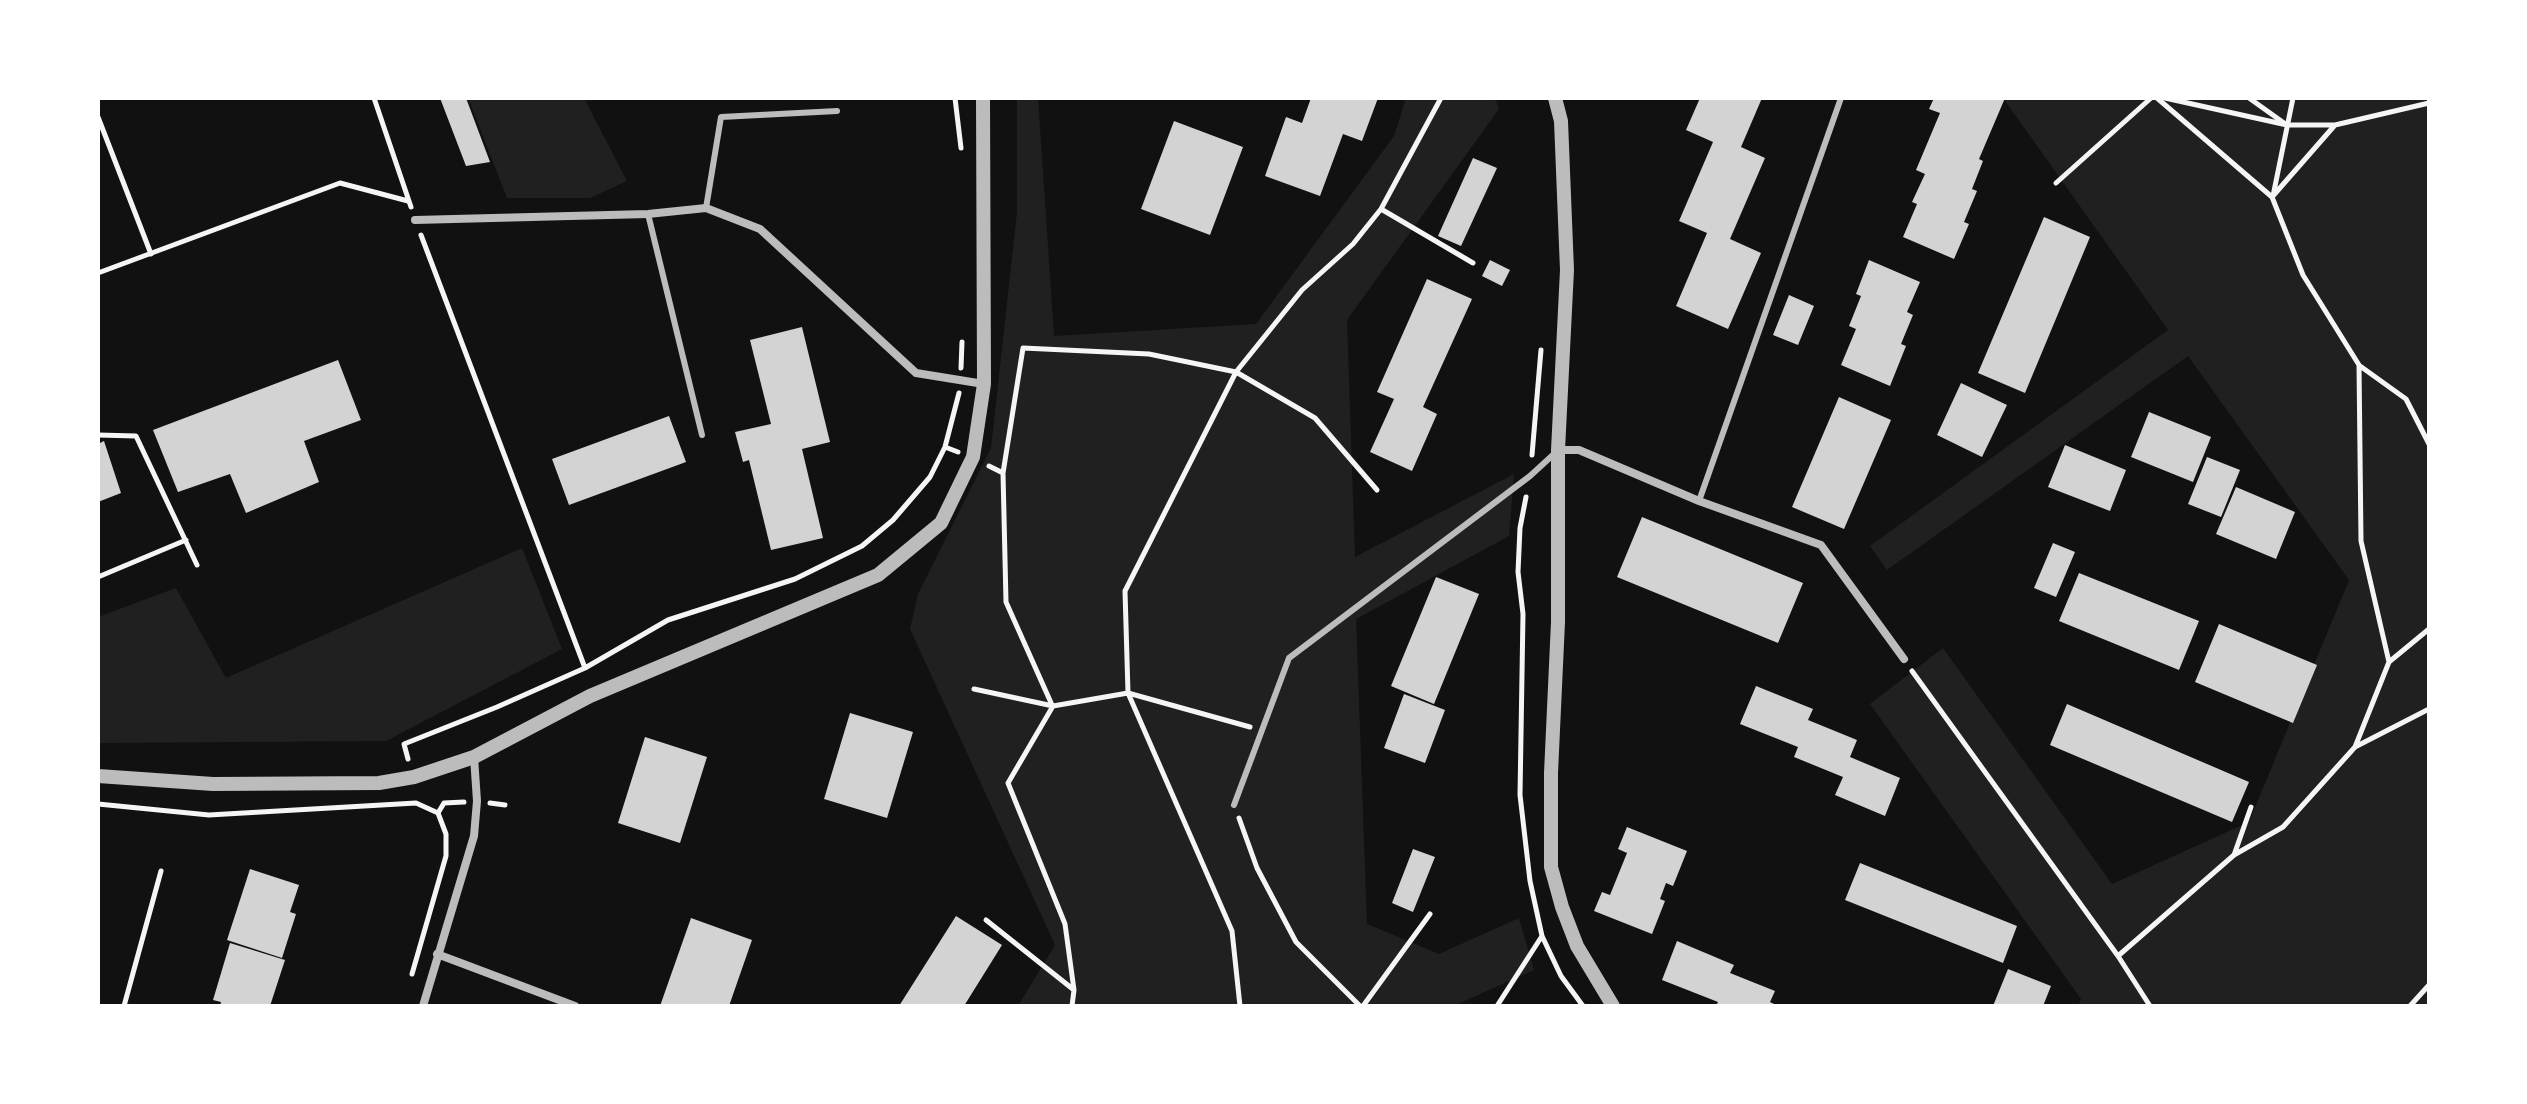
<!DOCTYPE html>
<style>
body{margin:0}
#map{position:relative;width:2527px;height:1104px;overflow:hidden;background:#111;font-family:Quicksand,sans-serif}
canvas{display:block}
.frame{position:absolute;inset:0;border:100px solid #fff;pointer-events:none}
</style>
<div id="map">
<canvas width="2527" height="1104"></canvas>
<div class="frame"></div>
</div>
<script>
const c = document.querySelector('canvas').getContext('2d');
c.lineJoin = 'round';
function paint(path, color) {
  c.fillStyle = color;
  c.fill(path, 'evenodd');
}
function poly(rows) {
  const path = new Path2D();
  for (const r of rows) {
    path.moveTo(r[0], r[1]);
    for (let i = 2; i < r.length; i += 2) path.lineTo(r[i], r[i + 1]);
  }
  return path;
}
function strokePath(path, color, width, dash) {
  c.strokeStyle = color;
  c.lineWidth = width;
  c.lineCap = dash ? 'butt' : 'round';
  c.setLineDash(dash || []);
  c.stroke(path);
}
paint(poly([
 [468,98,584,98,627,181,590,198,507,198],
 [1017,98,1038,98,1054,336,1256,324,1394,136,1406,98,1495,98,1499,109,1347,320,1355,557,1514,474,1509,536,1356,619,1367,924,1439,954,1519,918,1534,970,1453,1006,1018,1006,1055,945,910,629,918,594,991,448,1017,212],
 [2003,98,2429,98,2429,1006,2078,1006,2081,999,1870,704,1943,648,2112,884,2249,822,2349,580,2188,356,1887,570,1870,546,2168,330],
 [522,548,562,649,386,741,98,743,98,617,176,588,226,678]
]), '#202020');
paint(poly([
 [440,98,466,98,490,162,466,166],
 [1311,98,1378,98,1362,141,1343,134,1320,196,1265,176,1286,117,1302,123],
 [1700,98,1762,98,1741,147,1765,158,1730,239,1761,253,1728,329,1676,306,1707,233,1679,221,1713,142,1686,130],
 [1934,98,2005,98,1979,159,1983,161,1972,189,1977,191,1964,222,1969,224,1954,259,1903,237,1917,204,1912,202,1925,174,1916,170,1940,113,1929,109],
 [1174,121,1243,147,1210,235,1141,209],
 [1473,158,1497,168,1461,246,1438,236],
 [2044,217,2090,237,2025,393,1978,373],
 [1490,260,1510,270,1502,286,1482,276],
 [1869,260,1920,282,1907,312,1913,315,1901,344,1906,346,1890,386,1841,365,1856,329,1849,326,1861,296,1856,294],
 [1427,279,1472,299,1423,407,1437,414,1412,471,1370,452,1394,399,1377,392],
 [1789,295,1814,306,1798,345,1773,335],
 [802,327,830,442,802,449,823,538,771,550,749,460,743,462,735,432,771,424,750,340],
 [338,360,361,420,304,441,319,482,246,513,230,474,178,492,153,430],
 [1961,383,2007,405,1982,457,1937,435],
 [1839,397,1891,420,1844,529,1792,507],
 [2149,412,2211,437,2193,482,2131,457],
 [669,416,686,462,569,505,552,459],
 [104,441,121,493,98,502,98,444],
 [2065,445,2126,470,2110,511,2048,487],
 [2207,457,2240,470,2221,517,2188,504],
 [2236,487,2295,512,2276,559,2216,534],
 [1642,517,1803,583,1778,643,1617,577],
 [2053,543,2075,552,2056,597,2034,588],
 [2079,573,2199,621,2179,670,2059,621],
 [1436,577,1479,594,1434,704,1391,686],
 [2219,624,2317,665,2293,723,2195,682],
 [1756,686,1813,709,1808,720,1857,740,1850,757,1900,778,1885,816,1835,795,1843,777,1794,757,1798,747,1740,724],
 [1404,694,1445,710,1425,763,1384,748],
 [2067,704,2249,782,2232,822,2050,745],
 [850,713,913,732,887,818,824,799],
 [645,737,707,757,680,843,618,823],
 [1627,827,1687,851,1673,886,1666,883,1660,899,1665,901,1652,934,1594,911,1602,892,1610,895,1627,853,1618,849],
 [1413,849,1435,857,1413,912,1392,903],
 [1860,863,2017,926,2003,963,1845,900],
 [250,869,299,885,290,912,296,914,282,958,227,940],
 [956,916,1002,945,964,1006,899,1006],
 [691,918,752,940,729,1006,660,1006],
 [1677,941,1734,965,1730,973,1775,991,1770,1002,1778,1006,1716,1006,1718,1002,1662,980],
 [230,943,285,960,270,1006,220,1006,221,1002,213,1000],
 [2008,969,2051,986,2043,1006,1993,1006]
]), '#d3d3d3');
strokePath(poly([
 [374,98,411,207],
 [955,98,961,148],
 [2157,98,2272,197,2303,275,2359,365,2361,541,2389,662,2355,747,2283,827,2234,855],
 [2165,98,2287,125,2335,125],
 [2249,98,2284,123],
 [98,117,151,254],
 [2056,183,2151,98],
 [2273,196,2293,98],
 [2272,197,2335,125,2429,103],
 [1381,209,1473,263],
 [421,235,585,668],
 [98,273,340,183,408,201],
 [2360,366,2406,399,2429,444],
 [961,368,962,342],
 [98,435,136,436,197,565],
 [945,447,958,452],
 [1532,455,1541,350],
 [989,466,1003,473,1023,348,1149,354,1236,372,1125,591,1128,693,1232,931,1240,1006],
 [1003,473,1006,602,1052,705],
 [1377,490,1315,418,1236,372,1302,290,1353,244,1381,209,1441,98],
 [1526,497,1520,528,1518,572,1523,614,1520,795,1530,881,1542,936,1561,976,1583,1006],
 [98,577,186,540],
 [2389,662,2429,629],
 [1912,671,2118,956,2150,1006],
 [974,689,1053,706,1128,693,1250,727],
 [1053,706,1008,783,1065,924,1074,990],
 [2355,747,2429,709],
 [408,759,404,744,497,707,585,668,668,620,795,579,862,546,893,520,930,477,945,447,959,393],
 [490,803,505,805],
 [98,804,209,815,416,803,438,813,446,834,446,856,412,974],
 [438,813,444,803,464,802],
 [1239,818,1257,868,1296,942,1360,1006],
 [986,920,1074,990,1072,1006],
 [2118,956,2234,855,2251,807],
 [124,1006,161,871],
 [1363,1006,1430,914],
 [1497,1006,1542,936],
 [2410,1006,2429,985]
]), '#f5f5f5', 5);
strokePath(poly([
 [706,208,721,117,837,111],
 [648,214,702,435],
 [1699,501,1841,98],
 [1234,805,1289,658,1530,476,1554,454]
]), '#bcbcbc', 6);
strokePath(poly([
 [415,220,648,214,706,208,760,229,916,373,984,384],
 [1558,450,1579,450,1699,501,1821,545,1904,659],
 [437,954,575,1006],
 [423,1006,474,836,477,801,474,757]
]), '#bcbcbc', 8);
strokePath(poly([
 [1555,98,1561,121,1567,270,1558,450,1558,622,1551,773,1551,867,1562,907,1577,946,1613,1006],
 [98,776,213,784,379,783,414,777,474,757,590,696,878,575,941,523,973,457,984,384,983,98]
]), '#bcbcbc', 14);
</script>
